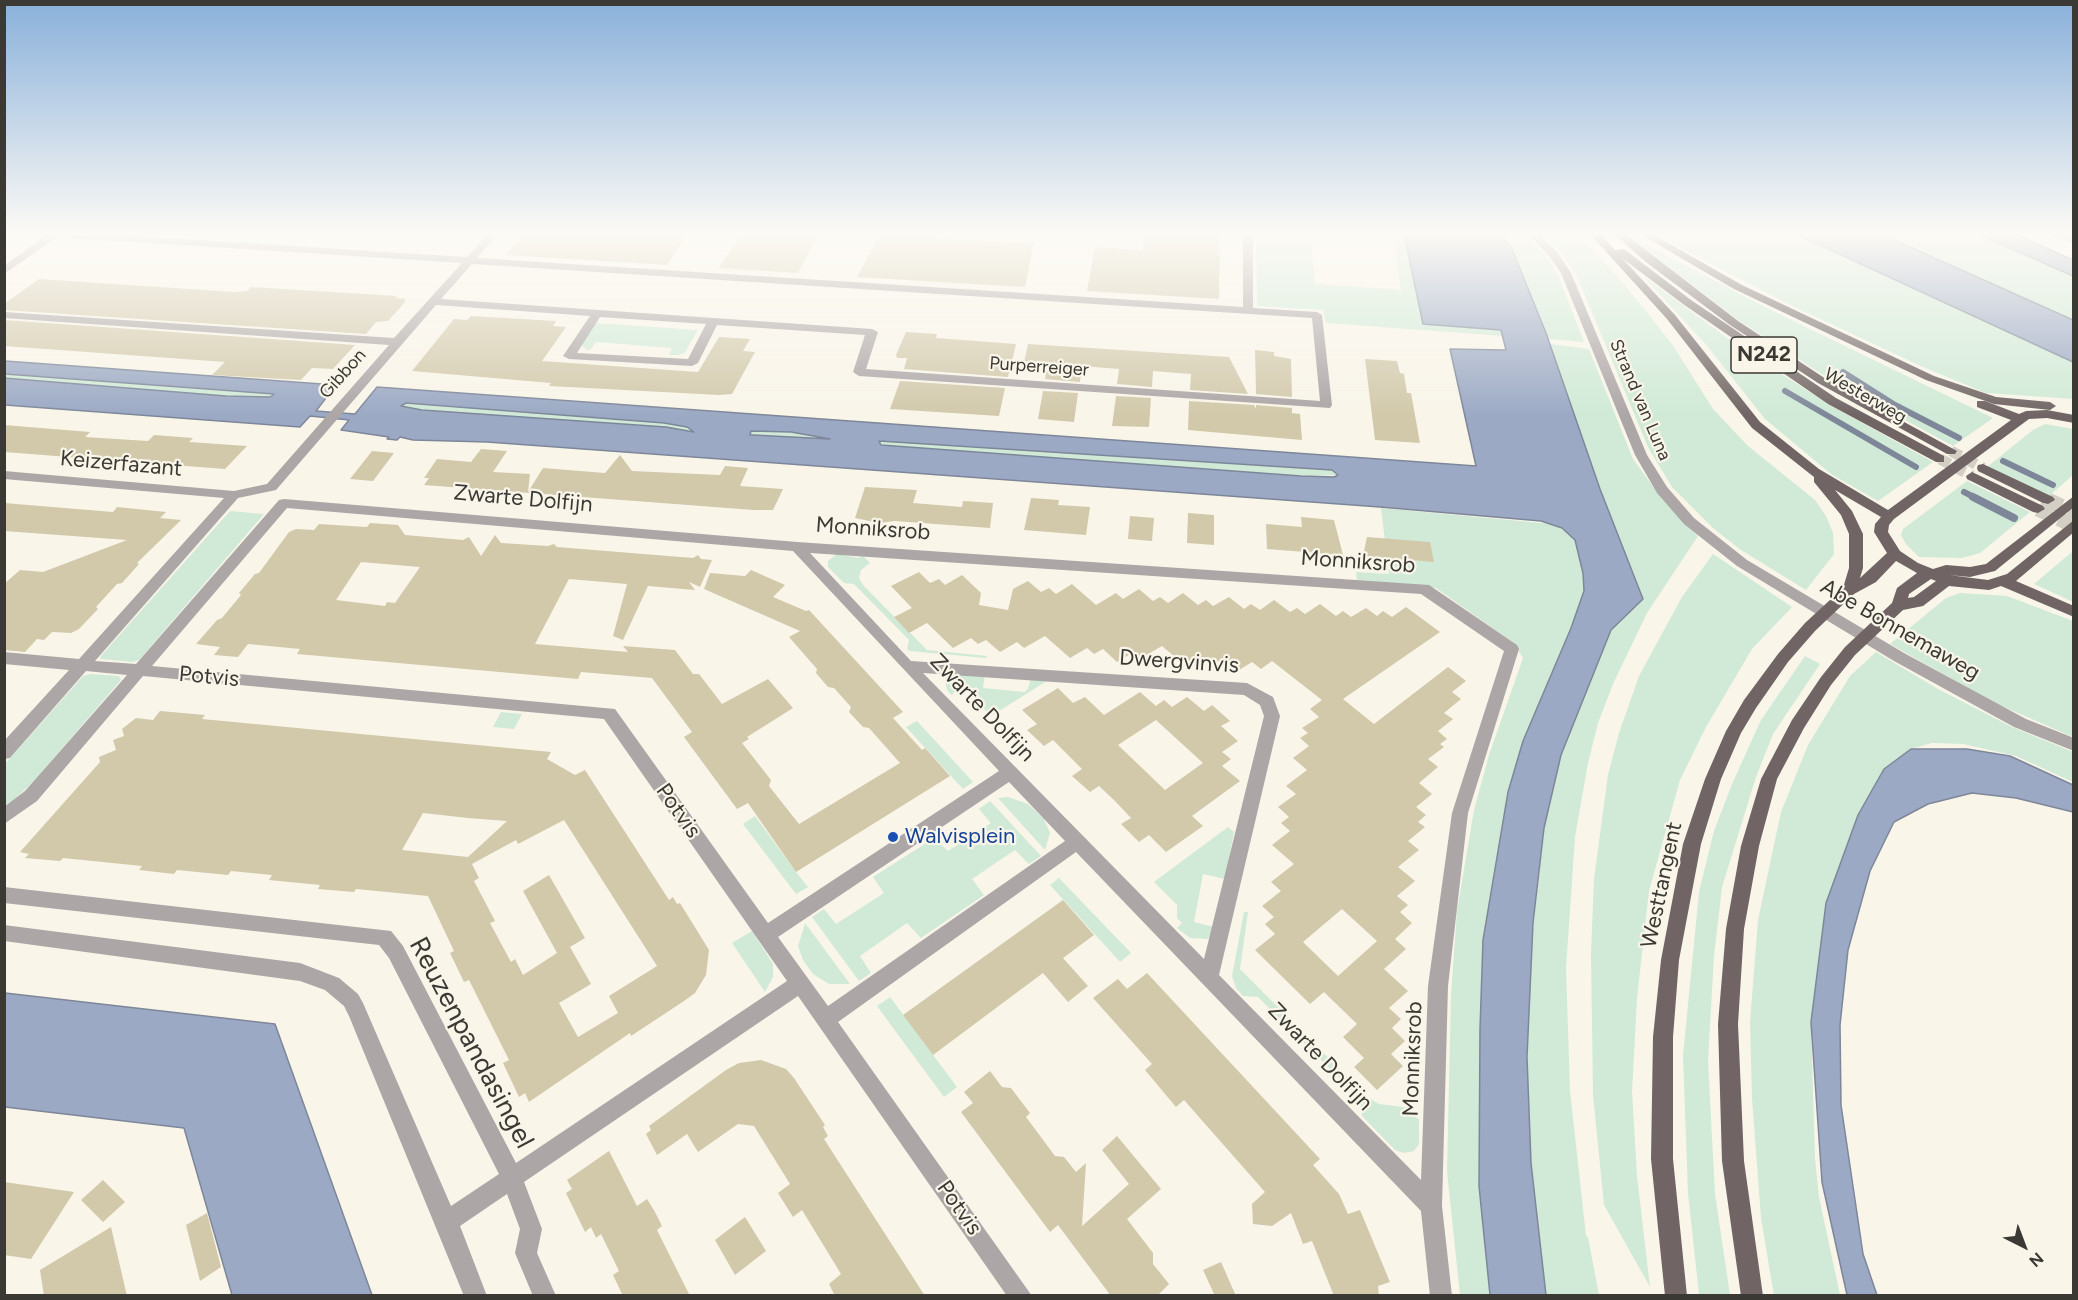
<!DOCTYPE html>
<style>
body{margin:0}
#map{position:relative;width:2078px;height:1300px;overflow:hidden;background:#f9f5e9;font-family:Figtree,sans-serif}
canvas{display:block}
.frame{position:absolute;inset:0;border:6px solid #3b3934;pointer-events:none}
.north{position:absolute;left:1994px;top:1216px;width:60px;height:60px;-webkit-text-stroke:4px #f9f5e9;paint-order:stroke;rotate:138deg;font-size:16px;font-weight:700;line-height:24px;text-align:center;color:#3b3934}
.north::after{content:'';display:block;margin:auto;width:21px;height:27px;background:#3b3934;clip-path:polygon(50% 0,100% 100%,50% 72%,0 100%)}
</style>
<div id="map">
<canvas width="2078" height="1300"></canvas>
<div class="frame"></div>
<div class="north">N</div>
</div>
<script>
const c = document.querySelector('canvas').getContext('2d');
c.lineJoin = 'round';
function paint(path, color) {
  c.fillStyle = color;
  c.fill(path, 'evenodd');
}
function poly(rows) {
  const path = new Path2D();
  for (const r of rows) {
    path.moveTo(r[0], r[1]);
    for (let i = 2; i < r.length; i += 2) path.lineTo(r[i], r[i + 1]);
  }
  return path;
}
function strokePath(path, color, width, dash) {
  c.strokeStyle = color;
  c.lineWidth = width;
  c.lineCap = dash ? 'butt' : 'round';
  c.setLineDash(dash || []);
  c.stroke(path);
}
function write(font, color, halo, rows, align = 'center') {
  c.font = font + ' Figtree,sans-serif';
  c.lineWidth = 4.5;
  c.setLineDash([]);
  c.textBaseline = 'middle';
  c.strokeStyle = halo;
  c.fillStyle = color;
  for (const [text, x, y, turn = 0] of rows) {
    c.save();
    c.translate(x, y);
    c.rotate((+turn || 0) * Math.PI / 180);
    c.textAlign = isNaN(turn) ? turn : align;
    if (halo) c.strokeText(text, 0, 0);
    c.fillText(text, 0, 0);
    c.restore();
  }
}
paint(poly([
 [1256,234,1310,234,1315,284,1401,290,1393,234,1404,234,1423,324,1501,330,1503,336,1326,323,1323,310,1257,306],
 [1500,234,1524,234,1548,259,1559,277,1584,342,1548,339,1512,249],
 [1541,234,1575,234,1581,239,1608,266,1647,312,1674,347,1713,409,1748,446,1815,500,1826,516,1833,533,1834,554,1806,590,1741,550,1713,528,1672,487,1648,447,1576,274,1560,251],
 [1626,234,1769,309,1993,418,1953,446,1828,378,1738,320],
 [1654,234,1796,234,2073,362,2073,399,1986,393,1923,367,1788,304],
 [1881,234,1978,234,2073,276,2073,320],
 [1643,276,1741,348,1828,404,1933,462,1878,501,1831,474,1765,419,1708,347],
 [595,323,698,330,685,352,679,355,669,355,672,348,596,342,590,350,587,350,581,345],
 [1550,344,1589,349,1633,459,1662,499,1698,536,1647,613,1613,684,1598,723,1588,763,1575,837,1566,968,1570,1091,1586,1236,1588,1237,1599,1295,1546,1295,1531,1163,1527,1091,1530,958,1544,828,1561,755,1611,630,1643,598,1600,489],
 [4,374,225,391,274,393,270,397,226,396,5,378],
 [406,403,664,423,687,427,694,432,666,427,422,410,401,406],
 [2045,424,2073,429,2073,475,2049,496,1987,467,2033,430],
 [751,431,791,432,831,439,749,435],
 [879,441,1332,470,1338,475,1301,476,976,452,881,445],
 [1967,481,2030,512,1980,553,1962,558,1919,557,1906,544,1901,535,1903,529],
 [1381,508,1552,524,1569,533,1575,540,1583,573,1583,597,1523,741,1508,792,1483,940,1479,1186,1490,1295,1460,1295,1447,1171,1451,995,1457,911,1474,810,1489,755,1523,658,1514,643,1436,588,1357,581,1356,572,1389,574],
 [230,511,264,514,139,660,133,662,101,659,100,657],
 [2073,551,2073,602,2034,584],
 [837,554,859,558,862,555,870,563,861,570,859,578,863,585,927,650,987,656,986,658,910,651,907,649,909,640,854,584,844,583,828,567,828,561],
 [1713,554,1792,607,1752,649,1706,727,1680,780,1649,891,1637,998,1632,1092,1637,1176,1650,1287,1604,1205,1593,1095,1591,953,1594,879,1608,775,1619,733,1639,676,1682,597],
 [1960,593,2007,596,2073,621,2073,737,1995,703,1890,644,1946,598],
 [1876,652,1938,689,2012,727,2073,752,2073,782,2016,756,1963,744,1932,743,1911,749,1884,769,1858,815,1811,1022,1815,1158,1819,1197,1840,1295,1774,1296,1761,1218,1752,1098,1750,1022,1758,920,1781,812,1808,745,1850,676],
 [1805,656,1820,664,1773,734,1756,777,1722,887,1714,956,1708,1061,1715,1194,1730,1295,1699,1295,1688,1193,1683,1056,1699,892,1714,831,1732,784,1761,720],
 [953,673,985,674,983,688,1024,692,1028,689,1031,678,1050,679,991,716,963,687,951,695,947,690,945,681],
 [90,674,119,676,121,680,32,783,5,808,5,764,83,676],
 [501,712,522,714,514,729,493,727],
 [917,721,973,782,963,789,906,727],
 [1008,797,1028,804,1044,819,1050,833,1045,850,998,798],
 [990,801,1041,856,1029,864,1015,850,972,879,984,895,921,938,907,923,860,956,871,973,859,981,812,917,824,909,836,924,884,893,873,877,934,838,948,851,991,823,979,809],
 [755,816,796,872,808,887,796,894,743,824],
 [1228,827,1234,832,1225,879,1203,874,1194,922,1214,927,1208,939,1190,938,1177,928,1182,923,1177,918,1177,905,1154,882],
 [1059,878,1131,953,1120,962,1050,885],
 [1244,912,1248,912,1240,969,1367,1097,1379,1104,1410,1108,1410,1115,1419,1119,1419,1144,1414,1151,1404,1153,1395,1150,1362,1116,1360,1099,1258,997,1243,996,1236,988,1232,976],
 [805,924,805,923,850,984,829,984,813,974,803,960,798,946],
 [752,931,773,964,773,977,765,992,732,943],
 [890,997,957,1087,944,1097,877,1006]
]), '#d0ead7');
const water = poly([
 [1404,234,1500,234,1512,249,1546,333,1600,489,1643,599,1611,630,1561,755,1544,828,1533,923,1527,1057,1531,1163,1546,1295,1490,1295,1479,1186,1480,1029,1483,940,1508,792,1523,741,1571,628,1584,591,1583,573,1575,540,1562,528,1541,521,1380,507,487,442,413,440,400,437,397,440,387,439,389,437,341,430,349,420,310,416,300,427,5,405,4,378,226,396,270,397,274,394,5,374,5,361,336,385,316,411,355,414,377,387,1476,466,1450,349,1506,350,1501,330,1423,324,1404,234],
 [406,403,664,423,687,427,694,432,666,427,422,410,401,406,406,403],
 [751,431,791,432,830,439,753,435,750,435,751,431],
 [879,441,1332,470,1338,475,1334,477,1301,476,976,452,881,445,879,441],
 [1796,234,1881,234,2073,320,2073,362,1796,234],
 [1978,234,2015,234,2073,260,2073,276,1978,234],
 [1911,749,1967,749,2010,756,2073,785,2073,812,2016,798,1972,793,1928,804,1894,822,1870,871,1848,950,1840,1025,1841,1105,1863,1254,1877,1295,1847,1295,1822,1182,1811,1022,1826,903,1858,815,1884,769,1911,749],
 [5,993,275,1024,372,1295,232,1295,184,1128,5,1107,5,993]
]);
paint(water, '#9ba9c4');
strokePath(water, '#7e8799', 1.5);
strokePath(poly([
 [1843,372,1895,405,1959,438],
 [1785,391,1916,467],
 [2003,461,2053,485],
 [1964,492,1976,498]
]), '#7e8799', 6);
strokePath(poly([
 [1973,497,2014,518]
]), '#7e8799', 8);
paint(poly([
 [523,234,656,234,686,236,667,265,505,255],
 [741,234,765,234,817,236,798,273,719,268],
 [880,234,976,240,1034,243,1025,287,857,277],
 [1144,234,1220,234,1219,299,1087,291,1095,247,1143,250],
 [39,279,235,292,247,291,251,287,398,296,395,298,406,299,404,301,406,301,388,321,376,322,366,334,4,310,4,304],
 [471,316,556,321,553,326,566,327,542,361,698,372,719,337,750,339,743,351,755,352,732,394,719,395,549,386,551,383,412,371,454,319,467,320],
 [4,320,355,345,333,369,312,368,301,380,212,375,225,362,4,346],
 [906,332,937,334,936,338,1016,344,1008,377,904,369,907,358,897,358,896,355],
 [1028,344,1229,357,1248,394,1190,390,1191,374,1153,371,1152,387,1117,384,1119,369,1082,366,1080,382,1045,379,1048,364,1024,362],
 [1255,350,1274,352,1274,356,1291,359,1292,397,1256,394],
 [1365,359,1397,361,1400,373,1404,374,1407,393,1411,393,1420,443,1375,440],
 [900,381,1005,388,999,416,890,409],
 [1043,391,1078,393,1074,422,1038,419],
 [1116,396,1151,398,1149,427,1112,426],
 [1189,401,1254,405,1256,409,1256,405,1292,408,1292,413,1300,414,1302,440,1188,430],
 [4,425,90,432,85,437,148,441,154,435,193,438,189,442,247,446,225,469,4,452],
 [481,449,507,451,493,472,530,474,528,492,543,468,605,473,620,455,632,471,720,475,725,466,748,468,740,486,783,489,773,510,754,510,424,485,429,478,424,478,437,459,471,462],
 [372,451,394,453,373,481,350,479],
 [865,487,917,490,913,503,962,507,963,501,993,503,990,528,895,521,879,523,855,518],
 [1031,498,1059,500,1058,505,1090,507,1086,535,1024,530],
 [4,503,113,512,117,507,166,512,160,518,181,520,137,563,139,564,122,583,117,584,96,607,98,609,79,629,71,633,52,632,44,640,37,639,25,652,4,650,4,584,20,570,43,572,127,540,4,531],
 [1188,513,1214,515,1214,545,1187,543],
 [1130,516,1154,518,1152,541,1128,539],
 [1301,517,1334,520,1343,555,1267,549,1266,524,1302,527],
 [370,523,398,525,405,535,463,540,469,537,481,556,495,535,501,543,548,546,554,544,557,547,693,558,698,555,701,559,712,560,700,587,689,582,695,590,648,586,623,640,613,636,627,584,569,579,535,644,628,652,623,646,675,650,693,674,699,674,722,704,768,679,793,708,747,737,749,739,742,743,771,780,769,786,799,824,900,763,869,728,863,727,849,712,851,707,834,688,828,687,816,673,817,669,789,637,800,631,704,589,710,573,745,576,751,570,785,585,773,597,806,611,809,610,903,712,893,718,922,750,925,748,950,776,796,872,748,803,737,809,684,737,692,732,652,678,581,672,578,679,297,654,300,649,248,644,238,657,214,655,220,647,196,644,217,620,222,618,241,595,239,593,255,574,259,573,289,532,296,529,314,530,319,524,367,527],
 [361,562,420,567,395,603,387,602,385,606,336,600],
 [1367,537,1430,542,1434,562,1363,556],
 [919,572,930,583,939,579,945,585,962,575,981,593,979,605,1008,610,1013,589,1028,581,1041,592,1049,588,1056,594,1072,584,1096,605,1116,593,1123,599,1139,589,1153,601,1160,597,1168,603,1183,593,1198,605,1206,600,1213,606,1229,597,1244,609,1251,604,1260,610,1274,600,1290,612,1297,608,1305,614,1320,604,1336,616,1343,611,1351,617,1366,608,1377,616,1383,611,1392,617,1406,607,1440,632,1343,699,1374,724,1448,667,1466,681,1452,692,1461,699,1444,713,1453,719,1438,731,1447,739,1440,744,1444,747,1428,759,1438,767,1419,783,1432,794,1416,807,1426,815,1418,822,1425,827,1408,841,1419,850,1398,867,1415,881,1397,896,1408,905,1400,912,1412,923,1395,939,1406,949,1384,969,1408,991,1389,1008,1401,1019,1392,1028,1405,1041,1391,1054,1403,1066,1377,1090,1354,1067,1364,1058,1343,1037,1357,1024,1324,992,1310,1004,1255,950,1275,934,1265,924,1274,917,1262,906,1281,891,1271,882,1294,864,1272,845,1290,831,1281,823,1289,817,1278,807,1296,794,1286,786,1307,770,1293,758,1309,746,1300,738,1308,733,1302,728,1319,717,1310,709,1322,700,1272,661,1261,669,1252,662,1236,672,1221,660,1213,664,1205,658,1188,668,1162,646,1141,658,1134,652,1117,662,1103,649,1094,654,1087,648,1070,658,1045,636,1024,648,1017,642,1000,652,986,640,978,644,971,638,953,648,927,623,909,633,894,617,912,608,891,586],
 [1342,909,1377,941,1338,976,1303,942],
 [1058,688,1073,703,1085,697,1104,715,1140,692,1156,706,1164,700,1172,707,1187,697,1204,711,1212,705,1230,721,1221,726,1238,741,1222,752,1231,759,1222,766,1240,781,1192,816,1203,826,1166,852,1149,835,1139,842,1121,824,1131,818,1115,801,1099,786,1090,792,1072,776,1082,769,1053,740,1044,746,1027,730,1037,724,1022,710],
 [1156,720,1203,763,1165,790,1118,745],
 [160,711,205,715,202,719,551,752,547,759,575,775,585,770,669,900,673,897,677,904,680,903,709,950,706,975,695,993,684,1001,631,1036,630,1033,529,1102,525,1093,519,1097,503,1063,509,1060,469,980,464,982,450,953,454,951,428,896,356,889,354,892,318,889,320,885,269,880,272,875,231,871,228,875,177,870,174,874,139,870,142,866,63,858,60,861,25,858,29,854,20,852,100,762,99,757,116,750,113,740,124,736,122,729,136,718,153,720],
 [423,813,468,818,507,821,468,857,402,850],
 [564,820,657,966,609,996,618,1013,578,1037,559,1003,591,984,570,947,585,938,549,875,523,891,557,953,523,975,515,959,511,962,490,923,495,921,474,881,479,878,472,864,516,840,518,844],
 [1063,900,1094,935,1063,958,1088,986,1068,1002,1043,973,933,1055,903,1015],
 [1147,973,1320,1159,1313,1165,1339,1194,1348,1214,1360,1210,1390,1282,1378,1286,1379,1296,1334,1296,1312,1241,1303,1244,1291,1213,1272,1226,1253,1224,1252,1204,1265,1192,1184,1100,1176,1107,1145,1070,1152,1064,1093,998,1118,979,1127,989],
 [761,1060,786,1069,794,1078,825,1125,823,1127,828,1136,824,1139,925,1296,835,1296,829,1284,841,1274,802,1210,793,1217,778,1193,790,1184,754,1126,738,1124,698,1152,687,1134,657,1155,646,1134,651,1130,649,1126,726,1070,739,1063],
 [990,1071,1002,1087,1011,1088,1030,1113,1026,1117,1055,1156,1064,1157,1076,1172,1086,1163,1082,1226,1129,1184,1102,1150,1117,1136,1161,1189,1127,1219,1153,1253,1153,1264,1169,1284,1157,1296,1111,1296,1058,1225,1050,1232,961,1112,973,1103,964,1092],
 [609,1151,637,1206,647,1199,655,1212,662,1226,657,1230,690,1296,623,1296,613,1275,619,1271,601,1234,596,1238,591,1227,585,1232,566,1193,572,1189,567,1180],
 [103,1180,125,1202,103,1222,81,1200],
 [4,1182,74,1192,31,1259,4,1255],
 [207,1213,221,1267,200,1281,186,1225],
 [745,1217,766,1251,735,1275,715,1240],
 [111,1227,127,1296,44,1296,40,1270],
 [1221,1262,1236,1296,1215,1296,1203,1270]
]), '#d2c9ab');
strokePath(poly([
 [1951,451,1983,468],
 [1940,459,1972,476]
]), '#d3cfc5', 11, [11, 6]);
strokePath(poly([
 [2048,500,2074,512],
 [2038,509,2074,526]
]), '#d3cfc5', 15, [15, 8]);
paint(poly([
 [48,234,104,234,467,257,488,234,498,234,477,258,1243,307,1243,234,1253,234,1253,308,1317,312,1322,315,1332,405,1330,408,859,376,853,372,865,335,717,325,698,363,692,366,569,359,563,356,590,316,436,305,276,490,238,498,95,661,136,664,279,500,284,499,797,542,1429,585,1517,645,1519,649,1468,813,1448,986,1442,1206,1452,1296,1430,1296,1421,1211,1076,852,838,1022,1032,1296,1007,1296,798,996,524,1182,542,1229,537,1253,556,1296,533,1296,515,1253,520,1229,507,1194,460,1226,487,1296,464,1296,349,1016,344,1006,325,990,300,981,4,941,4,925,300,963,339,978,358,994,363,1003,451,1206,499,1174,389,958,379,945,4,903,4,887,391,931,403,946,516,1163,787,981,604,719,143,676,37,801,4,824,4,807,25,791,127,675,86,671,10,758,4,759,4,741,69,670,4,664,4,652,79,659,224,498,4,479,4,471,234,491,267,484,389,345,4,318,4,312,394,338,462,263,57,237,4,274,4,266,48,234],
 [472,264,1312,318,1320,401,866,369,878,332,872,329,441,299,472,264],
 [600,317,706,324,688,359,577,353,600,317],
 [287,508,793,551,999,771,768,923,615,709,152,666,287,508],
 [810,553,1421,594,1504,651,1452,813,1428,986,1421,1180,1219,975,1280,716,1273,697,1247,683,911,661,810,553],
 [923,673,1244,695,1260,705,1264,716,1204,959,923,673],
 [1009,782,1065,841,828,1006,778,937,1009,782],
 [1528,234,1539,234,1557,252,1571,273,1647,455,1667,487,1694,518,1747,560,1904,653,2026,719,2074,738,2074,751,2014,727,1894,661,1737,566,1684,524,1657,493,1635,455,1561,273,1549,256,1528,234],
 [2053,234,2074,236,2074,243,2054,236,2053,234]
]), '#aca6a6');
paint(poly([
 [1590,234,1601,234,1615,250,1624,249,1691,300,1836,398,1944,456,1944,462,1936,462,1828,404,1683,304,1622,258,1675,315,1760,422,1819,469,1888,510,2011,420,1977,407,1977,401,1985,401,2019,414,2026,411,2047,410,2074,415,2074,423,2047,418,2029,419,1894,519,1889,525,1888,532,1900,551,1918,563,1933,569,1946,565,1970,567,1986,564,2074,496,2074,507,1995,571,1970,577,1949,575,1988,580,2007,574,2074,520,2074,532,2016,581,2074,606,2074,617,2001,586,1989,590,1949,586,1923,606,1903,610,1855,655,1831,685,1804,728,1777,779,1759,846,1744,929,1738,1024,1744,1161,1763,1296,1741,1296,1722,1161,1718,1024,1726,929,1741,846,1761,779,1792,720,1821,677,1845,647,1892,603,1897,588,1917,573,1896,561,1876,582,1854,594,1815,631,1788,662,1756,708,1741,733,1721,779,1701,844,1679,960,1673,1037,1673,1159,1687,1296,1665,1296,1651,1159,1653,1037,1661,960,1683,844,1705,779,1726,731,1744,700,1778,654,1805,623,1843,588,1849,568,1849,534,1841,515,1814,482,1814,477,1752,428,1667,319,1590,234],
 [1835,490,1881,517,1875,524,1874,532,1887,553,1860,578,1863,568,1863,534,1852,511,1835,490],
 [1931,579,1936,581,1914,597,1908,598,1909,594,1931,579],
 [1614,234,1625,234,1738,321,1826,379,1957,451,1955,454,1947,454,1818,383,1730,325,1647,263,1614,234],
 [1640,234,1652,234,1742,285,1934,376,1996,397,2050,402,2056,406,2050,410,1994,404,1926,380,1734,289,1640,234],
 [1983,464,2053,497,2055,500,2048,504,2043,503,1978,471,1977,468,1978,465,1983,464],
 [1972,472,2043,506,2045,509,2038,513,2033,512,1967,479,1966,476,1972,472]
]), '#706564');
const sky = c.createLinearGradient(0, 0, 0, 416);
sky.addColorStop(0, '#89b0da');
sky.addColorStop(0.56, '#fcfaf5');
sky.addColorStop(1, '#fcfaf500');
c.fillStyle = sky;
c.fillRect(0, 0, 2078, 416);
for (const [x, y, r, color] of [
 [893,837,6,"#1a4fb4"]
]) {
  const dot = new Path2D();
  dot.arc(x, y, r, 0, 2 * Math.PI);
  c.fillStyle = color;
  c.fill(dot);
  strokePath(dot, '#f9f5e9', 2);
}
write('18px', '#3b3934', '#f9f5e9', [
 ["Purperreiger",1039,367,4],
 ["Gibbon",343,374,-48],
 ["Westerweg",1865,396,30],
 ["Strand van Luna",1640,400,67]
]);
for (const [x, y, w] of [
 [1764,355,66]
]) {
  const box = new Path2D();
  box.roundRect(x - w / 2, y - 18, w, 36, 4.5);
  c.fillStyle = '#f9f5e9';
  c.fill(box);
  strokePath(box, '#3b3934', 1.5);
}
write('bold 21px', '#3b3934', null, [
 ["N242",1764,355]
]);
write('22px', '#3b3934', '#f9f5e9', [
 ["Keizerfazant",121,464,5],
 ["Zwarte Dolfijn",523,499,5],
 ["Monniksrob",873,529,4],
 ["Monniksrob",1358,562,4],
 ["Abe Bonnemaweg",1900,630,30],
 ["Dwergvinvis",1179,662,4],
 ["Potvis",209,677,5],
 ["Zwarte Dolfijn",982,708,46],
 ["Potvis",678,811,55],
 ["Westtangent",1662,885,-78],
 ["Zwarte Dolfijn",1320,1057,46],
 ["Monniksrob",1413,1059,-88],
 ["Potvis",959,1208,55]
]);
write('22px', '#164399', '#f9f5e9', [
 ["Walvisplein",905,837]
], 'left');
write('27px', '#3b3934', '#f9f5e9', [
 ["Reuzenpandasingel",471,1043,62]
]);
</script>
